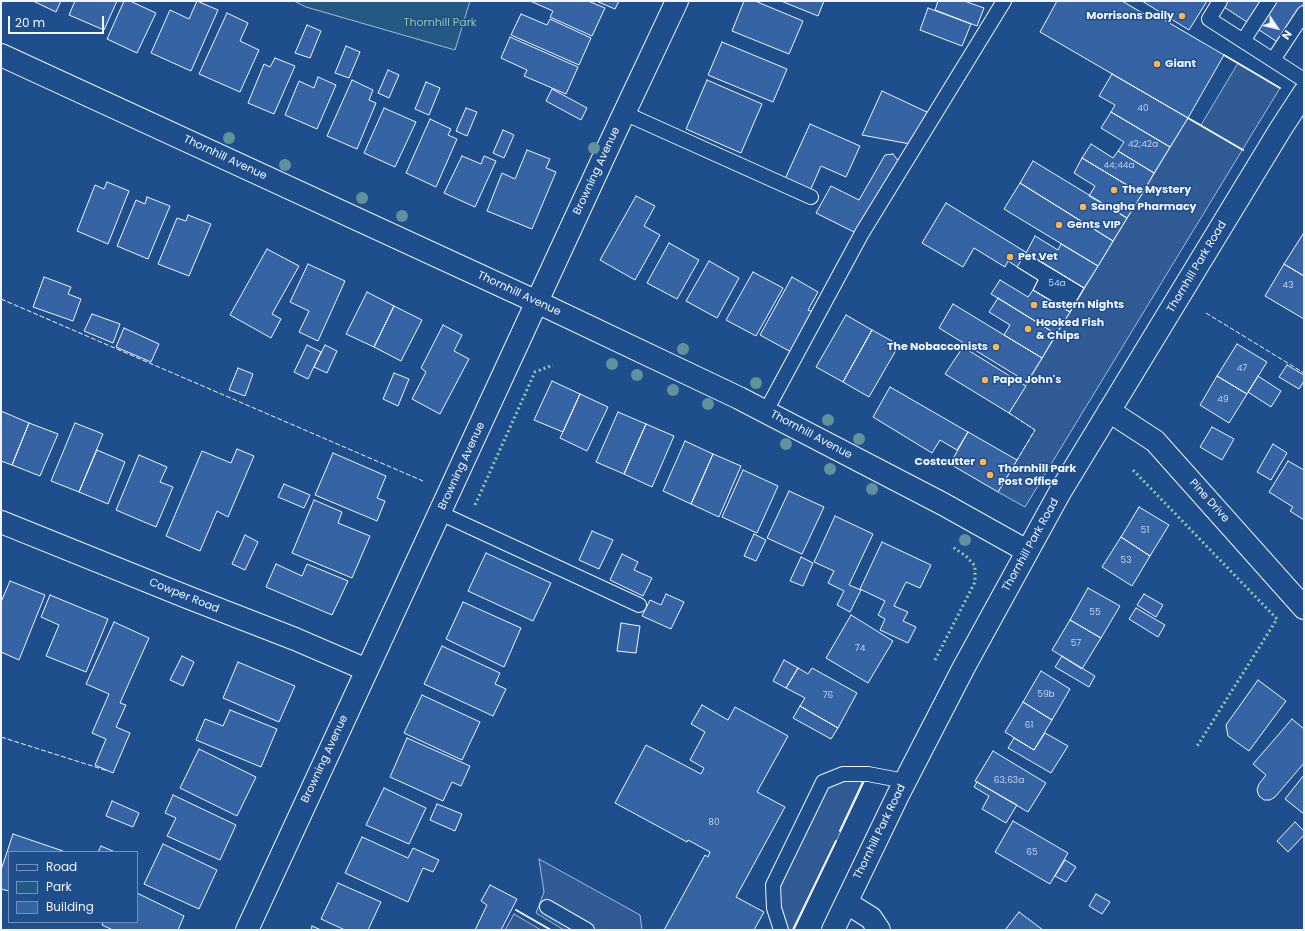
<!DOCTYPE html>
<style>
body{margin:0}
#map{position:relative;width:1305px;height:931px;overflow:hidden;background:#1f4e8c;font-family:Poppins,sans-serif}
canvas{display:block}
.frame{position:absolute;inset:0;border:2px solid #f2f6ff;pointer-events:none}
.legend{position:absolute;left:8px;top:851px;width:130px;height:72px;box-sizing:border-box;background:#1f4e8c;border:1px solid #7391ba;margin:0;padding:5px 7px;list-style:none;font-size:12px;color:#f2f6ff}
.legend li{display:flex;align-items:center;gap:8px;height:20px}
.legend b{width:20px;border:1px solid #7391ba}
.north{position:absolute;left:1257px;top:8px;width:40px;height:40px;-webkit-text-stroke:3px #1f4e8c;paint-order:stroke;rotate:125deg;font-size:11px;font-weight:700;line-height:16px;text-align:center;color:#f2f6ff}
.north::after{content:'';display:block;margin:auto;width:14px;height:18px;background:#f2f6ff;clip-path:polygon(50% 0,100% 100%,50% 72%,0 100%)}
.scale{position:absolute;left:8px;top:16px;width:96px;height:18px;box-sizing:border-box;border:2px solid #f2f6ff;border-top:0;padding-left:5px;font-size:12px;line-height:14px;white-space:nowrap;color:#f2f6ff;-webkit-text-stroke:3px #1f4e8c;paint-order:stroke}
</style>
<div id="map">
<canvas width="1305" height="931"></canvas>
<div class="frame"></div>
<ul class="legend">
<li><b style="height:5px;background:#1f4e8c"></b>Road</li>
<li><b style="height:11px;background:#245a82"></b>Park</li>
<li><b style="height:11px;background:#3563a3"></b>Building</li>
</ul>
<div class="north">N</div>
<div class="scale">20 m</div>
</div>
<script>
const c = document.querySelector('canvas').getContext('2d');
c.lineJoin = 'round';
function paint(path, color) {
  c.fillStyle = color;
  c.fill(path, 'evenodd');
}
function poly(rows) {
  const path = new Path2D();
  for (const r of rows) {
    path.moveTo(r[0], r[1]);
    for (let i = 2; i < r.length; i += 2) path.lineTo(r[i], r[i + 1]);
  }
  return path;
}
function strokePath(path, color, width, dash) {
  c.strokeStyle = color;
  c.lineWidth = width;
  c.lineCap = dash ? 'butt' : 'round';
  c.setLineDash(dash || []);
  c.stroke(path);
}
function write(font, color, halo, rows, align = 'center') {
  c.font = font + ' Poppins,sans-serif';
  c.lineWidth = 3;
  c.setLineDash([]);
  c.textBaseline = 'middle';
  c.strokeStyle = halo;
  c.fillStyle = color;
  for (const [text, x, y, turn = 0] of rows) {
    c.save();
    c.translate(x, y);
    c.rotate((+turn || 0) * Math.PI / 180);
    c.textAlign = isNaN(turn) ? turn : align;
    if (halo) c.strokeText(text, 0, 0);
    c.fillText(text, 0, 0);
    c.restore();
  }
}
const green = poly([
 [294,1,470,1,455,50,306,7,294,1]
]);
paint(green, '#245a82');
strokePath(green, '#a8bbd7', 1);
const parking = poly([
 [1238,63,1280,88,1025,507,998,492,1035,430,1009,413,1188,118,1201,125,1238,63],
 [868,774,794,930,781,930,773,885,823,782,868,774],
 [539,859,640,915,642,930,564,930,536,913,544,892,539,859],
 [514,914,541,930,505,930,514,914]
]);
paint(parking, '#305b95');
strokePath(parking, '#a8bbd7', 1);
const building = poly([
 [33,1,61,1,56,12,33,1],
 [75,1,117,1,104,30,69,15,75,1],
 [124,1,130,1,156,13,137,53,107,39,124,1],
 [197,1,218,10,191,71,151,53,170,10,189,19,197,1],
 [530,1,588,1,605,8,592,36,550,17,553,11,530,1],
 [596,1,619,1,615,9,596,1],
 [744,1,755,1,803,21,789,54,732,31,744,1],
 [781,1,824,1,818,16,781,1],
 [938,1,964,1,984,8,977,26,935,10,938,1],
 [1057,1,1122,1,1146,15,1149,11,1224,55,1188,118,1040,32,1057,1],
 [1142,1,1207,1,1189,30,1142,1],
 [1228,1,1304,1,1304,3,1279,43,1224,7,1228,1],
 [928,8,971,24,962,46,920,30,928,8],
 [227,13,248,23,240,41,259,50,240,92,199,74,227,13],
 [521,14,547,25,550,19,591,38,579,65,511,35,521,14],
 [307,25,321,31,310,58,295,53,307,25],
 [510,37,578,67,566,94,524,76,527,70,501,58,510,37],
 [722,42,787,69,773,102,708,75,722,42],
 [346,46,360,52,349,78,335,73,346,46],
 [275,58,295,66,274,114,248,103,264,64,270,67,275,58],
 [388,70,399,75,389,98,378,93,388,70],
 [1112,74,1188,118,1170,147,1111,112,1115,105,1099,96,1112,74],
 [318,77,336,85,317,129,285,115,299,81,314,88,318,77],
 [352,80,373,90,369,100,376,103,357,149,327,136,352,80],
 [707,80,762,104,741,153,686,129,707,80],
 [426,82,440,88,429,115,415,109,426,82],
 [552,89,587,108,581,120,546,101,552,89],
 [882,91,929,113,910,144,862,135,882,91],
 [384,108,416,122,395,167,364,153,384,108],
 [466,108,477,112,467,136,456,131,466,108],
 [1111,112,1170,147,1154,173,1118,151,1124,142,1101,128,1111,112],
 [430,119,451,129,448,135,457,139,436,187,406,173,430,119],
 [810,124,860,146,846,177,821,166,810,191,785,179,810,124],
 [503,130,514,135,504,158,493,153,503,130],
 [1091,144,1113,158,1118,151,1154,173,1142,194,1082,158,1091,144],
 [527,150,550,159,546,168,556,172,532,229,487,211,502,173,515,179,527,150],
 [893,154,899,162,856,233,816,213,831,186,859,200,885,155,893,154],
 [462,156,481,164,484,156,496,161,475,207,444,193,462,156],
 [1082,158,1142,194,1127,218,1089,196,1095,186,1074,173,1082,158],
 [1033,161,1127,218,1113,241,1020,183,1033,161],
 [107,182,129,191,108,244,77,231,95,185,104,189,107,182],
 [1020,183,1113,241,1098,266,1004,209,1020,183],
 [636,196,655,206,644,226,660,235,635,280,600,260,636,196],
 [147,197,170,206,148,259,117,246,136,200,145,204,147,197],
 [946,203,1084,288,1070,312,1033,290,1038,280,1008,261,1005,267,974,248,963,267,922,243,946,203],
 [188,215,211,224,189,276,158,264,177,218,186,221,188,215],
 [1303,234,1304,234,1304,276,1284,264,1303,234],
 [1035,236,1058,250,1061,244,1098,266,1084,288,1026,253,1035,236],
 [669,243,699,260,677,299,647,283,669,243],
 [267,249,299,266,272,314,281,319,271,338,230,315,267,249],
 [1026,253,1084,288,1070,312,1033,290,1038,280,1017,267,1026,253],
 [709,261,739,278,717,318,686,301,709,261],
 [308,264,345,281,318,341,299,332,309,311,290,302,308,264],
 [1284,264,1304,276,1304,319,1265,296,1284,264],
 [753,272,783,288,756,336,726,320,753,272],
 [44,277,71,287,68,294,81,299,73,321,33,307,44,277],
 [792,277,818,292,808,310,813,312,791,352,760,335,792,277],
 [1000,280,1028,297,1033,290,1070,312,1056,334,991,294,1000,280],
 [367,292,394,306,374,347,346,334,367,292],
 [998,298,1056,334,1042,358,1004,335,1010,325,989,312,998,298],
 [953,304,1042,358,1027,382,939,328,953,304],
 [394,306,422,320,401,361,374,347,394,306],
 [92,314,120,324,113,343,84,331,92,314],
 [846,315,872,330,843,382,816,367,846,315],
 [443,325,462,335,454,351,469,359,440,414,412,399,426,372,421,368,443,325],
 [124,328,159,344,151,362,116,347,124,328],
 [872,330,899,345,869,397,843,382,872,330],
 [1237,344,1267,362,1247,394,1217,376,1237,344],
 [307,345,321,352,308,379,294,372,307,345],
 [325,345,337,351,327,373,314,367,325,345],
 [963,347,1026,386,1009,413,945,374,963,347],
 [1287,365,1304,375,1304,381,1299,389,1279,377,1287,365],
 [238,368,253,374,245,396,229,390,238,368],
 [394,373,409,379,398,406,383,399,394,373],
 [1217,376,1247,394,1229,423,1200,405,1217,376],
 [1258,376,1281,391,1271,407,1248,392,1258,376],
 [552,381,580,394,563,432,534,420,552,381],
 [890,387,968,432,957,450,940,440,932,453,873,417,890,387],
 [580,394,608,407,587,451,560,438,580,394],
 [1,411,29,423,12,465,1,461,1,411],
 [618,412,646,424,624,474,596,462,618,412],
 [29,423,58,434,40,476,12,465,29,423],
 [75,423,103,434,79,492,51,481,75,423],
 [646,424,674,436,652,487,624,474,646,424],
 [1212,427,1234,439,1222,460,1200,447,1212,427],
 [968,432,1017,460,998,492,950,464,968,432],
 [685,441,713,454,691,504,663,491,685,441],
 [1273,444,1287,453,1271,480,1257,472,1273,444],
 [237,449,254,456,228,517,217,511,200,551,166,536,202,451,231,463,237,449],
 [97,450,125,462,108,504,79,492,97,450],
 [333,453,386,476,377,498,385,501,377,521,315,495,333,453],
 [713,454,741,466,719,517,691,504,713,454],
 [139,455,167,467,160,482,173,487,156,527,116,510,139,455],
 [1288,461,1304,470,1304,520,1290,511,1293,507,1269,492,1288,461],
 [743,470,778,486,757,533,722,517,743,470],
 [284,484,310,495,304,508,278,497,284,484],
 [789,491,824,507,802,554,767,538,789,491],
 [314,500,342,512,338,523,370,536,352,578,292,553,314,500],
 [1139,507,1169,525,1150,556,1121,537,1139,507],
 [835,516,873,534,849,585,861,590,850,612,837,605,844,591,828,583,834,571,814,562,835,516],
 [592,531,613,540,599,569,579,560,592,531],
 [754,534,766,540,756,561,744,556,754,534],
 [245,535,258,542,245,570,232,564,245,535],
 [1121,537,1150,556,1132,586,1102,567,1121,537],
 [882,542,931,565,920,588,906,582,894,606,908,612,903,621,916,627,908,643,880,630,885,619,878,615,885,601,860,589,882,542],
 [486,553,551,583,533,621,468,591,486,553],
 [622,554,638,562,634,570,652,578,643,596,610,580,622,554],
 [801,557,813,563,803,586,790,581,801,557],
 [276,564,302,576,307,564,348,581,332,615,266,587,276,564],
 [10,581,45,595,19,660,1,652,1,602,10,581],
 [1088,588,1120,606,1101,638,1070,620,1088,588],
 [666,594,684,602,671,629,642,616,650,600,661,605,666,594],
 [1144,594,1163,605,1156,617,1137,605,1144,594],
 [50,595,108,619,86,672,46,656,59,625,41,617,50,595],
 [463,602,521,628,504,667,446,639,463,602],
 [1136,608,1165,625,1158,637,1129,619,1136,608],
 [851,615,893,641,868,683,826,658,851,615],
 [1070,620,1101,638,1082,669,1052,650,1070,620],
 [114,622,149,638,120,703,126,705,116,727,130,733,113,773,95,765,106,739,92,733,109,694,86,684,114,622],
 [621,623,640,626,636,653,617,651,621,623],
 [442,646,500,673,495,684,506,689,493,716,424,684,442,646],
 [182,656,194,662,183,686,170,680,182,656],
 [1062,656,1095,676,1089,687,1055,667,1062,656],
 [784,660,798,668,786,688,773,681,784,660],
 [238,662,295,686,279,722,223,698,238,662],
 [798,668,808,674,812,668,857,693,838,728,800,706,805,698,786,688,798,668],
 [1041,671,1070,689,1052,720,1023,702,1041,671],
 [1258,680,1286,701,1249,751,1228,736,1226,725,1258,680],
 [422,695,480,722,462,760,404,733,422,695],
 [1023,702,1052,720,1034,750,1005,732,1023,702],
 [702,705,728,720,735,707,788,736,757,792,785,807,736,897,764,912,754,930,664,930,705,855,708,857,710,852,688,840,687,842,615,803,646,745,701,774,704,768,690,760,705,732,691,724,702,705],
 [800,706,838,728,831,739,793,718,800,706],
 [230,710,277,729,261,767,196,740,205,719,223,726,230,710],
 [1292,719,1304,729,1304,763,1275,797,1270,800,1264,800,1259,796,1257,790,1259,784,1266,775,1253,764,1292,719],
 [1045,733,1068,746,1051,773,1008,748,1014,738,1034,750,1045,733],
 [407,738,470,766,461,786,452,782,443,801,390,777,407,738],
 [199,749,256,777,237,816,180,788,199,749],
 [993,751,1046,783,1028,812,975,781,993,751],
 [1304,775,1304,814,1285,799,1304,775],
 [977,782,1017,805,1006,823,982,809,989,796,974,787,977,782],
 [384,788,426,808,409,844,366,825,384,788],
 [173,795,236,825,220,860,167,836,176,818,165,813,173,795],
 [112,801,139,813,133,827,106,816,112,801],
 [437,804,462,814,455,831,430,820,437,804],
 [1013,821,1068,853,1050,884,995,852,1013,821],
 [1295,822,1304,831,1304,835,1288,852,1277,841,1295,822],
 [13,834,63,851,63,852,9,852,9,891,1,889,1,870,13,834],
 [362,837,408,858,413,848,439,860,433,872,423,868,408,902,345,873,362,837],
 [163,844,217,870,199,909,144,884,163,844],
 [101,846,115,852,98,852,101,846],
 [1065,860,1076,867,1066,882,1055,876,1065,860],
 [338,883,381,902,368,930,345,930,321,919,338,883],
 [490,885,517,899,501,930,475,930,487,905,481,901,490,885],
 [137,893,184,916,178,930,113,930,102,925,103,922,137,922,137,893],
 [1096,894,1110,902,1102,914,1089,906,1096,894],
 [1019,912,1043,930,1005,930,1019,912],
 [312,926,321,930,311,930,312,926]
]);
paint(building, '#3563a3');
strokePath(building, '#f2f6ff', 1);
const lane = poly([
 [1220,1,1209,19,1304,80],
 [1243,41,1269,1],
 [1273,60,1304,13],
 [624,113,811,197],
 [766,411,862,233,1004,1],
 [440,513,639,605],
 [547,907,587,930],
 [781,930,774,908,773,885,823,782,843,774,868,774,905,781]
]);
const street = poly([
 [1,55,537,302,739,398,943,504,1027,551],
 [1109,411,1155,441,1304,608],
 [1,522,187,597,295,639,367,670],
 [847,903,871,918,879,930],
 [247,930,612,139,677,1]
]);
const primary = poly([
 [833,930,898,795,964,667,1060,492,1280,130,1304,93]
]);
strokePath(lane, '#f2f6ff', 16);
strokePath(street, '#f2f6ff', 24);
strokePath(primary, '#f2f6ff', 24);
strokePath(lane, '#1f4e8c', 14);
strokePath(street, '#1f4e8c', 22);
strokePath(primary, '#1f4e8c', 22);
strokePath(poly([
 [1133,470,1277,619,1196,748],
 [475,505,535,372,553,365],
 [935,660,975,582,975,566,966,556,951,546]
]), '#97c8a6', 3, [2, 3]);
strokePath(poly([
 [1,299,423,481],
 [1206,313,1304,373],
 [1009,413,1035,430,1017,460],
 [1,737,108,771]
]), '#f2f6ff', 1, [5, 2]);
strokePath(poly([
 [1224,55,1280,88],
 [1188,118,1243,150],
 [840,831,863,782],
 [516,910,551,930],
 [793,930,836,841]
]), '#f2f6ff', 2);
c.fillStyle = '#61919a';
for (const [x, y] of [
 [229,138],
 [594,148],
 [285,165],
 [362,198],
 [402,216],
 [683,349],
 [612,364],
 [637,375],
 [756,383],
 [673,390],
 [708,404],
 [828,420],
 [859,439],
 [786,444],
 [830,469],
 [872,489],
 [965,540]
]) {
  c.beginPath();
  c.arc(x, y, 6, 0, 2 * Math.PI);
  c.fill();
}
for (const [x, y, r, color] of [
 [1182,16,4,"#ffb74d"],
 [1157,64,4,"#ffb74d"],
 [1114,190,4,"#ffb74d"],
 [1083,207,4,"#ffb74d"],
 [1059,225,4,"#ffb74d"],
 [1010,257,4,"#ffb74d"],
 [1034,305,4,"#ffb74d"],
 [1028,329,4,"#ffb74d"],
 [996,347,4,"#ffb74d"],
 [985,380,4,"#ffb74d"],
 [983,462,4,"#ffb74d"],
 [990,475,4,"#ffb74d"]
]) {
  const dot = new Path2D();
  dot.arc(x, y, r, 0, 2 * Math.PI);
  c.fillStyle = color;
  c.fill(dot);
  strokePath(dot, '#1f4e8c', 1.5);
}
write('9px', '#c3d1e8', null, [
 ["40",1143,109],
 ["42;42a",1143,145],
 ["44;44a",1119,166],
 ["54a",1057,284],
 ["43",1288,286],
 ["47",1242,369],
 ["49",1223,400],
 ["51",1145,531],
 ["53",1126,561],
 ["55",1095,613],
 ["57",1076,644],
 ["74",860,649],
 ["59b",1046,695],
 ["76",828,696],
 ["61",1029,726],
 ["63;63a",1009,781],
 ["80",714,823],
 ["65",1032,853]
]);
write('bold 11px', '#f2f6ff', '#1f4e8c', [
 ["Morrisons Daily",1174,16,"right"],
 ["Giant",1165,64],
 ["The Mystery",1122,190],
 ["Sangha Pharmacy",1091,207],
 ["Gents VIP",1067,225],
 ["Pet Vet",1018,257],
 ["Eastern Nights",1042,305],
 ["Hooked Fish",1036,323],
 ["& Chips",1036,336],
 ["The Nobacconists",988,347,"right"],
 ["Papa John's",993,380],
 ["Costcutter",975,462,"right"],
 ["Thornhill Park",998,469],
 ["Post Office",998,482]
], 'left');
write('11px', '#97c8a6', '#1f4e8c', [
 ["Thornhill Park",440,23]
]);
write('11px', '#f2f6ff', '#1f4e8c', [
 ["Thornhill Avenue",225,158,25],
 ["Browning Avenue",597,171,-65],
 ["Thornhill Park Road",1197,267,-59],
 ["Thornhill Avenue",519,294,25],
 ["Thornhill Avenue",811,435,28],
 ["Browning Avenue",462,466,-65],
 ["Pine Drive",1209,501,48],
 ["Thornhill Park Road",1031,545,-61],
 ["Cowper Road",184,596,22],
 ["Browning Avenue",325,759,-65],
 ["Thornhill Park Road",880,832,-64]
]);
</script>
